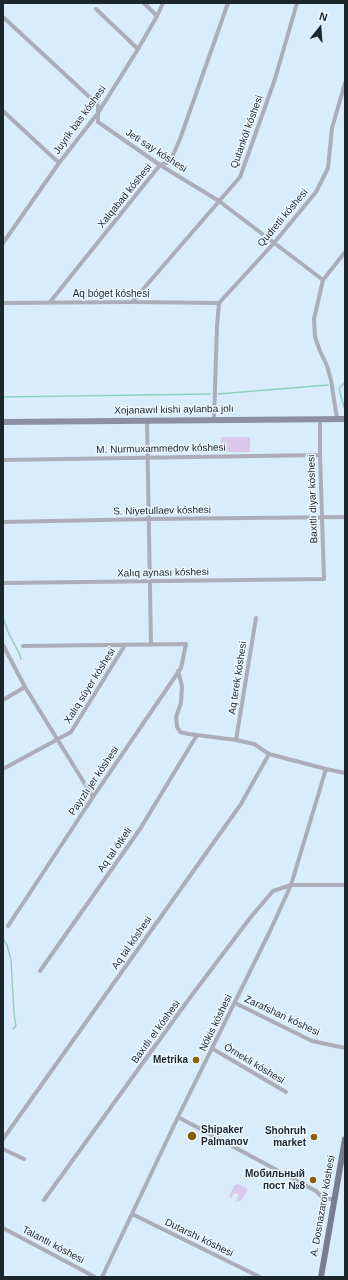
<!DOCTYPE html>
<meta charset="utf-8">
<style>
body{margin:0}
#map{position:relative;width:348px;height:1280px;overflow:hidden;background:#d8ecfb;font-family:Arial,sans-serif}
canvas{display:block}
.frame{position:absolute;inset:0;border:4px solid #1c262d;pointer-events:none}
.north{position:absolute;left:300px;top:8px;width:40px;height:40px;-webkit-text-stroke:3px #edf7ff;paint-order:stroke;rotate:17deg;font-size:11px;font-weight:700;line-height:16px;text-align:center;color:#1c262d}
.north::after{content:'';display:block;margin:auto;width:14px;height:18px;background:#1c262d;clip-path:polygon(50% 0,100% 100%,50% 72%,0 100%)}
</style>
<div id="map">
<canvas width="348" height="1280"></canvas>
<div class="frame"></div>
<div class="north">N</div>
</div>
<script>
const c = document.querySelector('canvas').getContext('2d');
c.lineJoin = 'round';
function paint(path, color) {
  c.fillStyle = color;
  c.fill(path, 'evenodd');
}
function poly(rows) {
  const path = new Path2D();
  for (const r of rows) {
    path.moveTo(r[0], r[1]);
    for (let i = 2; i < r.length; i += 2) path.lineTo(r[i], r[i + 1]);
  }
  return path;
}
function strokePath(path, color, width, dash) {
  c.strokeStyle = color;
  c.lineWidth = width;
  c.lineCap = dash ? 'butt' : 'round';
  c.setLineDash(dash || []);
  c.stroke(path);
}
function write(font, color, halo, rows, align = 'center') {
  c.font = font + ' Arial,sans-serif';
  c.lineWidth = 3;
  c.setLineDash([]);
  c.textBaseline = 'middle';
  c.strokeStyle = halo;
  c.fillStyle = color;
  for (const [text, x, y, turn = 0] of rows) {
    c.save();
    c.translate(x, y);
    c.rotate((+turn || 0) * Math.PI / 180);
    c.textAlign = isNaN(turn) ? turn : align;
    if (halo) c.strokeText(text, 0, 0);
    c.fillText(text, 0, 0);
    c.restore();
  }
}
paint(poly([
 [221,437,250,437,250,452,221,452],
 [238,1184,248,1189,242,1200,235,1202,239,1197,238,1194,236,1193,233,1194,231,1199,229,1196,234,1186]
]), '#d9c8ec');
strokePath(poly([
 [218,394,328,385],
 [3,397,210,394],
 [344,407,339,389,345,382],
 [3,617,8,632,19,653,21,659],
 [3,939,7,945,11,960,14,1014,16,1026,13,1029]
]), '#8dd0bd', 1.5);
strokePath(poly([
 [144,3,157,16],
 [96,9,138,49],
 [3,17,98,105,98,122,160,165,219,201,323,280],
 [3,111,59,163],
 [3,243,59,163,98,113,138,49,157,16,163,3],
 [50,302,160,165,170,162,180,139,228,3],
 [132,302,240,177,249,152,275,79,297,3],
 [3,303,132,302,219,303],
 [219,303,274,243,316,192,328,168,332,128,345,83],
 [214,419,217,326,219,303],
 [337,419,331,380,327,366,320,351,315,337,314,319,323,280,345,252],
 [147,421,151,645],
 [3,460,320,455],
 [3,522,149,519,345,517],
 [3,583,324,579,320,455,320,419],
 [3,645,25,687,93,797],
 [178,671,182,686,181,703,176,717,177,727,180,732,189,734,236,740,254,744,269,754,326,769,345,773],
 [3,700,25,687],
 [236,740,256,618],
 [3,769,71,732,125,645],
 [8,926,93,797,181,668,186,644,23,646],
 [40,971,140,829,197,735],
 [235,1003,312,1041,345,1048],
 [213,1049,286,1092],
 [178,1117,316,1191,324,1199,334,1199],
 [3,1139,241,804,269,754],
 [3,1149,24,1159],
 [44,1200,186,1003,250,918,273,891,291,885,345,885],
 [132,1214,260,1277],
 [3,1228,95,1277],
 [102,1277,178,1117,270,931,291,885,326,769]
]), '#abaeb9', 4);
strokePath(poly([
 [3,422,345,419]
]), '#8c91a2', 6);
strokePath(poly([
 [321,1277,345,1139]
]), '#777c91', 6);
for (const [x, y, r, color] of [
 [196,1060,4,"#8d5f05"],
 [192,1136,5,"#8d5f05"],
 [314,1137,4,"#8d5f05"],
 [313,1180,4,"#8d5f05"]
]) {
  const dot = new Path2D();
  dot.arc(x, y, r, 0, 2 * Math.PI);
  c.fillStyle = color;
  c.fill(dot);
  strokePath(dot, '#edf7ff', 1.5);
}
write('10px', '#1c262d', '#edf7ff', [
 ["Juyrik bas kóshesi",80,120,-54],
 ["Qutankól kóshesi",247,132,-70],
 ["Jeti say kóshesi",156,151,33],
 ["Xalqabad kóshesi",125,196,-51],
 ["Qudretli kóshesi",283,218,-50],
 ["Aq bóget kóshesi",111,294],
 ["Xojanawıl kishi aylanba jolı",174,410,-1],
 ["M. Nurmuxammedov kóshesi",161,449,-1],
 ["Baxıtlı diyar kóshesi",313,499,-92],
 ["S. Niyetullaev kóshesi",162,511,-1],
 ["Xalıq aynası kóshesi",163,573,-1],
 ["Aq terek kóshesi",238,678,-81],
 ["Xalıq súyer kóshesi",90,686,-58],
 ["Payızlı jer kóshesi",94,781,-56],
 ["Aq tal ótkeli",115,850,-55],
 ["Aq tal kóshesi",132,943,-55],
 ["Zarafshan kóshesi",282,1016,25],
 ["Nókis kóshesi",216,1023,-64],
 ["Baxıtlı el kóshesi",156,1032,-54],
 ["Órnekli kóshesi",254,1064,31],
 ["A. Dosnazarov kóshesi",323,1206,-80],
 ["Dutarshı kóshesi",199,1238,26],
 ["Talantlı kóshesi",53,1245,28]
]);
write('bold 10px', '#1c262d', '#edf7ff', [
 ["Metrika",188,1060],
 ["Shipaker",201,1130,"left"],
 ["Palmanov",201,1142,"left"],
 ["Shohruh",306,1131],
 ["market",306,1143],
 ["Мобильный",305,1174],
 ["пост №8",305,1186]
], 'right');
</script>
